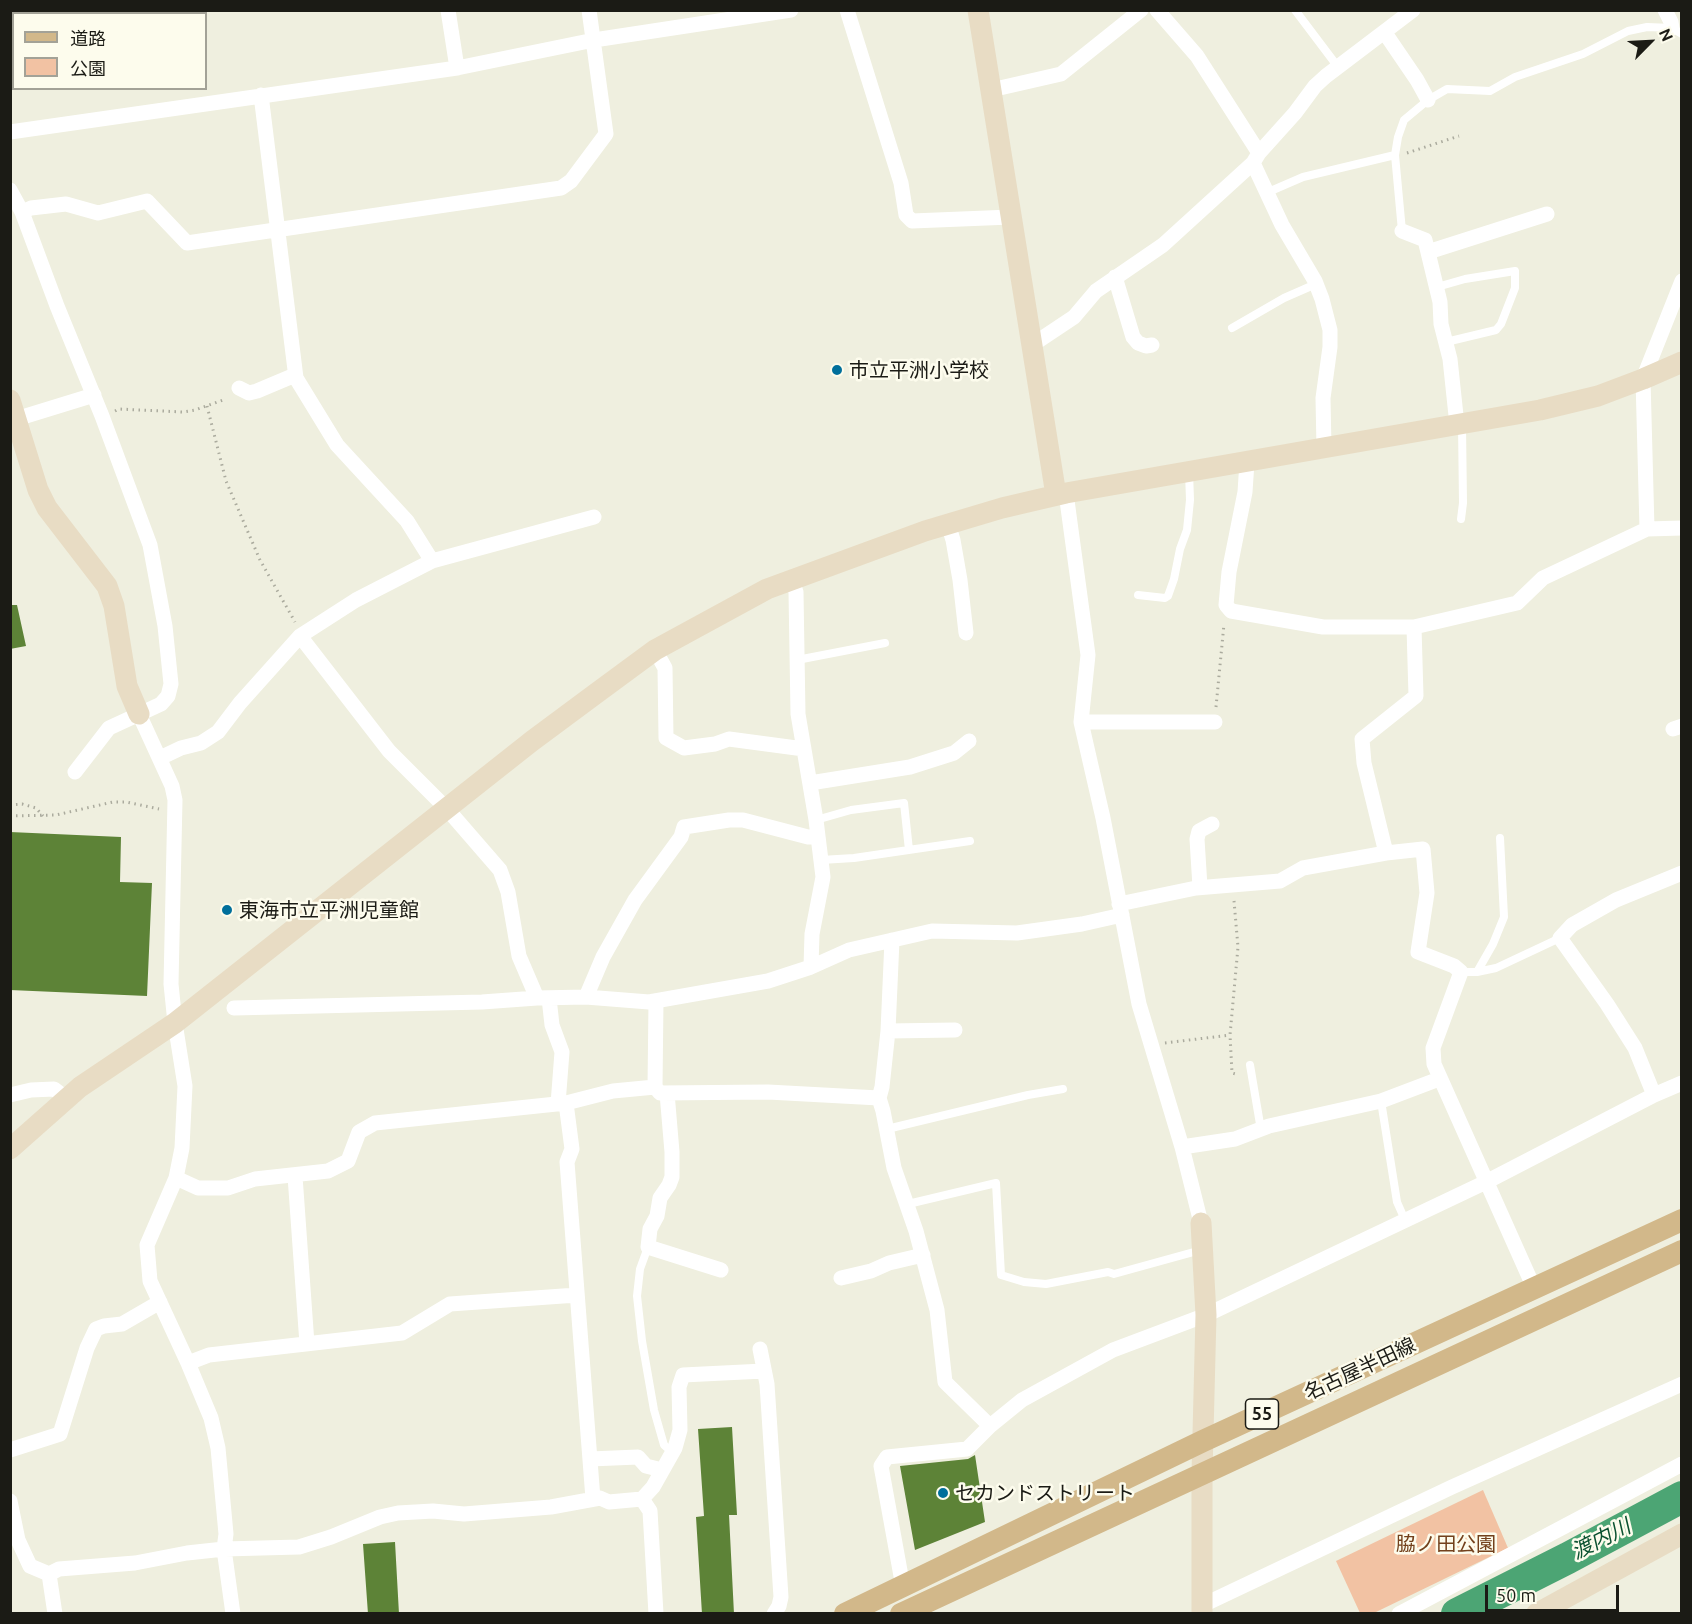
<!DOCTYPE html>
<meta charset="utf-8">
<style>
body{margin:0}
#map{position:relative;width:1692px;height:1624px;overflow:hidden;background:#efefdf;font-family:Ubuntu,"Noto Sans JP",sans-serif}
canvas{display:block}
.frame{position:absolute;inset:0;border:12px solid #1b1b15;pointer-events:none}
.legend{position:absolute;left:12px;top:12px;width:195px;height:78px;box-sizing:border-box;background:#fdfced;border:2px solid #a3a297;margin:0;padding:8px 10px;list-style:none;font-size:18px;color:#1b1b15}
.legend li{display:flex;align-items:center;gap:12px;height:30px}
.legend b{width:30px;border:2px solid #a3a297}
.north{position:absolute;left:1620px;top:12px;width:60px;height:60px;-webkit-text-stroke:4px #fdfced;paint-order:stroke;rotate:66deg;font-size:16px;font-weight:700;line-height:24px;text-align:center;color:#1b1b15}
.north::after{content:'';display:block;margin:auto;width:21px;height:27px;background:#1b1b15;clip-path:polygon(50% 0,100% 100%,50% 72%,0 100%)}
.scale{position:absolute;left:1485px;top:1585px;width:134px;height:27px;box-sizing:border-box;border:3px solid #1b1b15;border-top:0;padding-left:8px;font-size:18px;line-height:21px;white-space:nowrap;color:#1b1b15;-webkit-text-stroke:4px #fdfced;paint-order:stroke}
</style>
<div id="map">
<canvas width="1692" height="1624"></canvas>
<div class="frame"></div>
<ul class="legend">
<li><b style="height:8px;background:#d2b88a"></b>道路</li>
<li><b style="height:16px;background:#f2c2a3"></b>公園</li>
</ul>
<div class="north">N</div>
<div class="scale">50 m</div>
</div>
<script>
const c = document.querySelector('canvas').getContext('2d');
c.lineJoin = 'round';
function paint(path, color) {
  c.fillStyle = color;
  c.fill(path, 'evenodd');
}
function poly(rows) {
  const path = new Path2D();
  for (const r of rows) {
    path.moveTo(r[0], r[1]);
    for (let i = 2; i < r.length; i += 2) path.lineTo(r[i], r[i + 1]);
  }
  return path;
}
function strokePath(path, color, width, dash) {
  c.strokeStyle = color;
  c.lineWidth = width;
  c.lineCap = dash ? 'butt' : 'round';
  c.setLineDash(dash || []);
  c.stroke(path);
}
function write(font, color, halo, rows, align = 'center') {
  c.font = font + ' Ubuntu,"Noto Sans JP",sans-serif';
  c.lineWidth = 5;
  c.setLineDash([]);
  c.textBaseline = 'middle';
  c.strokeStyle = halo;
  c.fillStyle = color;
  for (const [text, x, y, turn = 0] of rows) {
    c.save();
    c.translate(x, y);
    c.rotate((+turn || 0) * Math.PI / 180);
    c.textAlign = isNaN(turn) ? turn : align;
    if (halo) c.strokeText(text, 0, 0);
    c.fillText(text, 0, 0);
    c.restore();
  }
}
paint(poly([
 [1483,1490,1508,1548,1374,1613,1360,1613,1336,1561]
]), '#f2c2a3');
strokePath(poly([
 [1457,1614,1568,1558,1682,1497]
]), '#4ca574', 32);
paint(poly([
 [10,605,17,605,26,646,10,649],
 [10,832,121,837,120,882,152,883,147,996,10,990],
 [732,1427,737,1515,729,1515,734,1614,702,1614,696,1517,704,1516,698,1429],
 [975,1455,985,1522,915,1550,900,1466,968,1459],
 [395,1542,399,1614,368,1614,363,1544]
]), '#5d8337');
strokePath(poly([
 [1407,153,1459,136],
 [207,406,226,481,260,560,295,622],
 [115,411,119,409,183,412,195,410,226,399],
 [1216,707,1224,624],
 [10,805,22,804,36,808,43,816],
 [10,816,56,815,113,802,126,802,159,809],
 [1234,901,1238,947,1230,1035,1232,1073,1239,1075],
 [1165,1043,1230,1035]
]), '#abab9e', 3, [1.5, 4.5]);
strokePath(poly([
 [1295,10,1338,67],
 [1266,193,1303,177,1395,155],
 [1402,231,1395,155,1398,137,1404,120,1428,100,1447,89,1490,91,1515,77,1583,54,1628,31,1647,27,1672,28,1682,34],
 [1437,287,1465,279,1515,271,1515,288,1501,324,1496,330,1446,342],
 [1232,328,1284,298,1316,284],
 [1461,519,1463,503,1462,425],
 [1138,595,1165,598,1168,596,1174,579,1180,549,1187,530,1190,500,1189,472],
 [797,660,885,643],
 [816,820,851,810,904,803,909,850],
 [821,860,854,858,970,841],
 [1461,972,1477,972,1493,944,1504,917,1500,838],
 [1477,972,1496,968,1560,938],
 [1250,1065,1261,1130],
 [1381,1101,1397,1202,1405,1220],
 [887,1129,1028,1095,1063,1089],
 [908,1204,996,1183,1001,1275,1024,1282,1046,1284,1108,1272,1114,1274,1201,1250],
 [648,1247,640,1269,637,1296,642,1341,654,1410,664,1445,672,1452]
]), '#fff', 8);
strokePath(poly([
 [448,10,457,68],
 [847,10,901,183,906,215,912,221,1011,217],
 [1157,10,1197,56,1259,153],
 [1665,10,1671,22,1672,28],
 [1385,33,1417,80,1428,100],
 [991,90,1061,74,1141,10],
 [261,95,296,378,337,445,407,521,432,561],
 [10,132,457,68,594,40,791,10],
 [1253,163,1282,225,1315,281,1322,299,1330,330,1330,347,1323,398,1324,448],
 [10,190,22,212,57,306,102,416,150,545,165,626,171,684,168,696,161,704,109,728,75,772],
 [22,212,31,208,66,204,98,213,147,201,187,243,561,188,571,181,606,134,589,10],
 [1402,231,1425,240,1440,302,1441,324,1450,359,1457,425],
 [1428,252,1547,214],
 [1115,277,1133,337,1138,343,1146,346,1152,345],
 [1032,345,1074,317,1096,291,1163,245,1253,163,1259,153,1295,113,1315,86,1326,76,1413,10],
 [239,388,249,393,257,391,295,375],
 [16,419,94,395],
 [1247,462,1245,492,1229,572,1226,605,1231,611,1323,627,1414,627,1517,603,1543,578,1647,529,1682,528],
 [1066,493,1088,655,1081,722,1103,818,1139,1004,1182,1147,1201,1223],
 [948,524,953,540,960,580,966,633],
 [1647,529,1643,379,1682,281],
 [792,580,796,592,798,714,816,820,823,877,812,934,811,967],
 [300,636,389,751,448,810,500,870,508,892,519,956,537,998],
 [655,650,665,668,666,738,684,748,715,744,729,739,804,749],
 [139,714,172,786,175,800,171,984,175,1023,185,1086,182,1148,176,1178,147,1245,150,1281,188,1363,211,1418,218,1448,226,1534,224,1549,233,1614],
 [1081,722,1215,722],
 [1673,729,1682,726],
 [160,758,181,748,201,743,218,732,240,703,300,636,356,600,432,561,594,517],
 [810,783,910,767,954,753,969,741],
 [1386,853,1364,763,1362,739,1416,696,1414,627],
 [1200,887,1197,839,1199,831,1212,824],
 [1119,904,1196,888,1280,881,1303,868,1386,853,1423,849,1427,893,1418,952,1454,966,1461,972,1433,1048,1434,1064,1534,1288],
 [892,940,888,1031,882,1087,879,1098,883,1111,894,1168,916,1231,937,1310,945,1382,990,1426],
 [586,997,603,957,635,900,681,837,684,827,729,820,743,820,808,837,818,837],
 [549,998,552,1025,562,1052,558,1104],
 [234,1008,482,1002,537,998,586,997,649,1002,768,981,811,967,849,950,932,931,1017,933,1082,924,1122,915],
 [888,1031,955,1030],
 [655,1087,656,1001],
 [667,1093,672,1152,672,1177,669,1185,660,1198,657,1216,650,1229,648,1247,721,1270],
 [10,1095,31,1090,54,1089,67,1099],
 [1654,1095,1635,1048,1607,1004,1560,938,1572,925,1616,900,1682,873],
 [566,1103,572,1149,567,1162,593,1499],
 [1182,1147,1235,1139,1269,1126,1381,1101,1439,1079],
 [295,1176,307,1344],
 [176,1178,198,1188,228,1188,255,1179,328,1171,348,1161,359,1132,375,1123,566,1103,613,1091,655,1087,660,1093,768,1092,879,1098],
 [841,1278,871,1271,889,1263,923,1255],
 [760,1349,767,1384,781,1597,779,1606,774,1614],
 [188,1363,209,1355,402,1333,450,1304,577,1295],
 [10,1450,60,1434,87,1348,96,1329,104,1326,122,1324,160,1302],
 [590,1459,638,1457,646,1466,662,1470],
 [642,1499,653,1487,675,1448,680,1430,679,1387,683,1375,764,1371],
 [10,1501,18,1540,30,1566,49,1574,59,1569,135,1563,187,1553,224,1549,299,1547,331,1537,380,1517,398,1513,433,1511,464,1514,551,1507,600,1498,609,1502,642,1499,650,1511,656,1614],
 [49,1574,55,1614],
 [903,1587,881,1466,887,1457,967,1449,990,1426,1022,1400,1113,1350,1206,1315,1486,1182,1654,1095,1682,1083],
 [1203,1605,1452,1487,1682,1384],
 [1399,1614,1682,1464]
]), '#fff', 15);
strokePath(poly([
 [978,10,1056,495],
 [10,400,38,490,47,508,107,586,114,606,127,686,139,714],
 [10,1149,80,1087,175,1023,532,741,598,692,655,650,767,589,925,531,1002,508,1066,493,1540,410,1598,396,1643,379,1682,362],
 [1201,1223,1206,1315,1202,1473,1202,1614],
 [1536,1614,1682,1534]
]), '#e8dcc4', 21);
strokePath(poly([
 [845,1614,1203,1441,1682,1220],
 [901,1614,1682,1251]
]), '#d2b88a', 22);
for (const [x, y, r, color] of [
 [837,370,6,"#006f9b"],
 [227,910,6,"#006f9b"],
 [943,1493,6,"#006f9b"]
]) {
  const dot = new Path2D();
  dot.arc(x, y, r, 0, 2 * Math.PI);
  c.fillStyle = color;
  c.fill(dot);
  strokePath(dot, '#fdfced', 2);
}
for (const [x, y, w] of [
 [1262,1414,33]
]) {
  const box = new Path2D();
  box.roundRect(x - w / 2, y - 15, w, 30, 4.5);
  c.fillStyle = '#fdfced';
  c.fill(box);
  strokePath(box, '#1b1b15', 1.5);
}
write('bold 18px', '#1b1b15', null, [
 ["55",1262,1414]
]);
write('20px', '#1b1b15', '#fdfced', [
 ["市立平洲小学校",849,370],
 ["東海市立平洲児童館",239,910],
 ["セカンドストリート",955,1493]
], 'left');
write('20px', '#1b1b15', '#fdfced', [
 ["名古屋半田線",1360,1369,-25]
]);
write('20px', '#73411c', '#fdfced', [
 ["脇ノ田公園",1446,1544]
]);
write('italic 21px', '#0b5231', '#fdfced', [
 ["渡内川",1601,1539,-27]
]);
</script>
